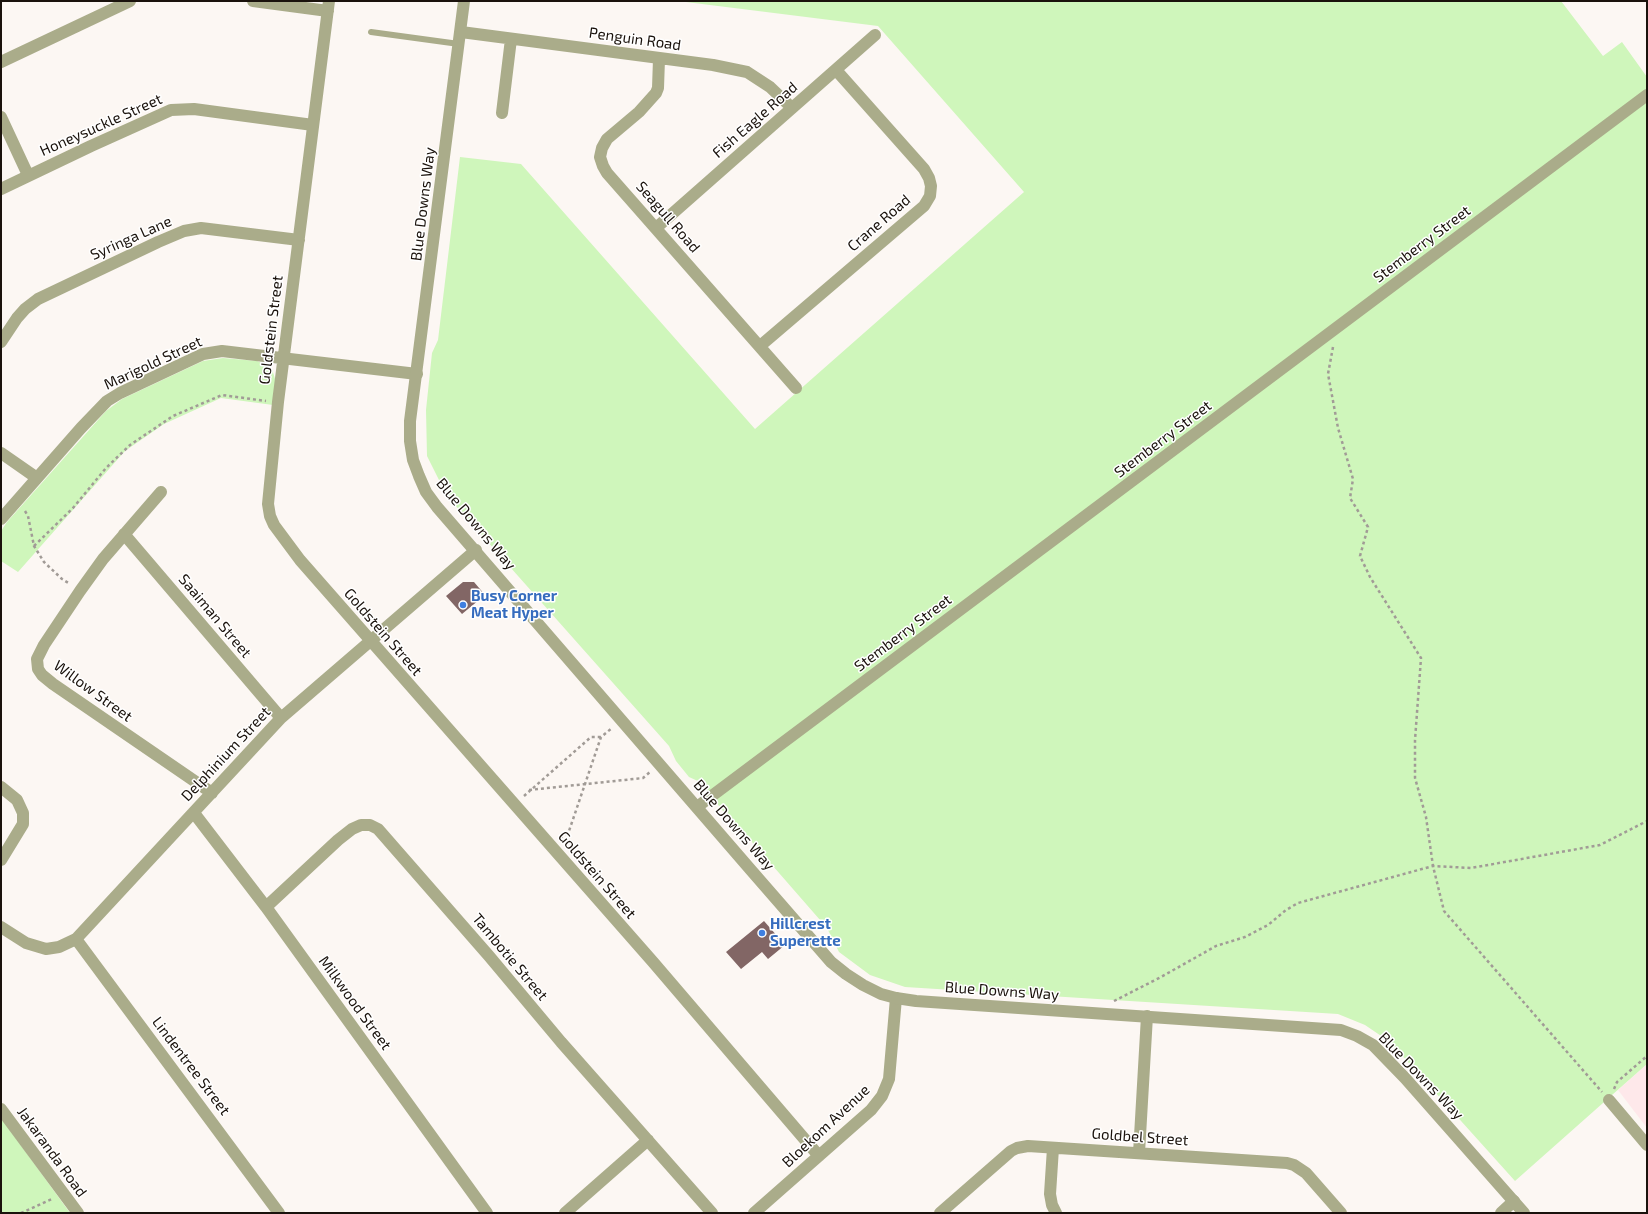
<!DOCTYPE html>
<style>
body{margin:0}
#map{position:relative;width:1648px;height:1214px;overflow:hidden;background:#fcf7f3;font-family:"Exo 2",sans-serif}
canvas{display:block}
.frame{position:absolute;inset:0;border:2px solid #1a120c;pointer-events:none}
</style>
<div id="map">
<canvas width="1648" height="1214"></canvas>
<div class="frame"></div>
</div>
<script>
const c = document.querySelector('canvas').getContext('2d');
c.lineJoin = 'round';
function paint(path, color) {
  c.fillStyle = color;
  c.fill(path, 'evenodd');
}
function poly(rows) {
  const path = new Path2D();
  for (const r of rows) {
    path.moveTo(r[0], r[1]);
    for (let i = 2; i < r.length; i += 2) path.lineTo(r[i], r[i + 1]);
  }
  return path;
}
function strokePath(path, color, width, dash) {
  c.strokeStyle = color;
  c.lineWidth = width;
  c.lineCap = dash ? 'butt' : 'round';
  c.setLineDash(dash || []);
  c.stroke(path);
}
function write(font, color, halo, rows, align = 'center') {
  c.font = font + ' "Exo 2",sans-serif';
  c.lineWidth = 3;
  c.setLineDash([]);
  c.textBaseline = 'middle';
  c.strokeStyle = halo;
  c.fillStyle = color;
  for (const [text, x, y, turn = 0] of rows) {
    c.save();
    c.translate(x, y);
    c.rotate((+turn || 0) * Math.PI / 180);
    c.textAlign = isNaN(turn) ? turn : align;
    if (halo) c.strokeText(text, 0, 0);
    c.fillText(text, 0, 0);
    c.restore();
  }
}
paint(poly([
 [1647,1064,1647,1128,1618,1090]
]), '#fee8ea');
paint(poly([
 [678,1,1561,1,1603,56,1622,42,1647,77,1647,1064,1515,1181,1390,1042,1365,1025,1338,1014,905,987,870,975,839,952,827,928,752,842,737,832,727,816,700,782,689,777,676,761,669,746,447,496,427,456,426,410,432,353,438,340,460,157,521,164,755,429,1024,192,878,26],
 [223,358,257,361,267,365,272,369,276,382,273,405,221,398,164,424,125,451,18,572,1,561,1,531,7,522,106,411,122,399,203,361],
 [1,1119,4,1122,70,1213,1,1213]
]), '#cff6bb');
paint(poly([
 [463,582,474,582,485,595,462,614,446,596],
 [764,921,785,945,768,959,762,952,741,969,726,952]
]), '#826665');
strokePath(poly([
 [1333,347,1328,374,1338,428,1353,479,1350,498,1368,527,1360,556,1370,577,1421,658,1415,740,1415,778,1426,817,1433,866,1444,911,1602,1092],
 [25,511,28,516,34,546,44,562,62,579,70,584],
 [34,546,73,508,106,468,130,445,173,416,222,395,266,401],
 [529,790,643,778,650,772],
 [524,796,591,737,601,737],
 [560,838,569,831,601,737,612,728],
 [1114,1001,1161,977,1216,946,1245,937,1268,925,1286,910,1298,903,1433,866,1471,868,1600,845,1647,821],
 [1614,1089,1617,1082,1647,1056],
 [21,1213,52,1199]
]), '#a19b96', 2.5, [3, 3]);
strokePath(poly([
 [371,32,459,44]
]), '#aaac8a', 6);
strokePath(poly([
 [253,1,328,11],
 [329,1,278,402,268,504,270,516,274,525,300,560,653,962,819,1156],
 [461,32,713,65,747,72,770,87,792,108],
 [659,59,658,88,656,93,639,112,607,139,602,148,600,157,603,166,607,173,796,388],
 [1,62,130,1],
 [502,113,511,39],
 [1,117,28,175],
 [1,189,91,146,171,110,194,109,313,125],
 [656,228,875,35],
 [1,342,17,318,25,309,38,299,158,242,184,231,201,228,299,240],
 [760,346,924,206,930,196,931,186,929,178,924,169,836,70],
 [1,453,37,478],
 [161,492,103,559,80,591,44,645,37,659,38,669,42,675,53,684,212,793],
 [1,519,81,428,107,401,120,393,203,354,222,351,417,374],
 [124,534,281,718],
 [1,787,17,800,23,813,23,824,1,860],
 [697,807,1647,95],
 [194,813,266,907,487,1213],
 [266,907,338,840,352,829,361,825,370,825,378,829,489,956,561,1042,712,1213],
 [1,927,26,943,46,949,59,947,76,939,281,718,476,550],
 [76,939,279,1213],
 [1609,1100,1647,1145],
 [1,1109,78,1213],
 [1053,1148,1050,1194,1052,1205,1056,1213],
 [1139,1153,1147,1016],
 [565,1213,648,1140],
 [754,1213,871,1110,882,1096,889,1079,896,998],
 [940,1213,1011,1151,1017,1148,1028,1146,1287,1163,1294,1165,1306,1173,1341,1213],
 [1501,1213,1514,1201]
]), '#aaac8a', 12);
strokePath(poly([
 [464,1,410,421,410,441,413,460,419,476,426,492,437,507,750,869,831,962,846,974,863,985,881,994,896,998,916,1001,1341,1030,1357,1036,1373,1045,1405,1078,1524,1213]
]), '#aaac8a', 12);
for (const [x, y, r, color] of [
 [463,605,4,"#3f7fe0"],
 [762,933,4,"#3f7fe0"]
]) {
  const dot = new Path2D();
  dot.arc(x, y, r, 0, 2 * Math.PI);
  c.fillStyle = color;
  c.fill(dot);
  strokePath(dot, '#fff', 1.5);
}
write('15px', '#1a120c', '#fff', [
 ["Penguin Road",635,39,8],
 ["Fish Eagle Road",755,120,-41],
 ["Honeysuckle Street",101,125,-24],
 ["Blue Downs Way",423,204,-83],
 ["Seagull Road",668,217,49],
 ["Crane Road",879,223,-41],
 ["Syringa Lane",131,238,-24],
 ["Stemberry Street",1422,244,-37],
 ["Goldstein Street",271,330,-83],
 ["Marigold Street",153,363,-25],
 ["Stemberry Street",1163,439,-37],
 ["Blue Downs Way",476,524,50],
 ["Saaiman Street",215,616,50],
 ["Goldstein Street",383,632,49],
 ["Stemberry Street",903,633,-37],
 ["Willow Street",93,691,36],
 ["Delphinium Street",226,754,-47],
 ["Blue Downs Way",734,825,49],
 ["Goldstein Street",597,875,49],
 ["Tambotie Street",510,957,50],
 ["Blue Downs Way",1002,991,4],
 ["Milkwood Street",355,1003,54],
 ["Lindentree Street",191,1066,53],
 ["Blue Downs Way",1421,1076,46],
 ["Bloekom Avenue",826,1126,-43],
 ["Goldbel Street",1140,1137,4],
 ["Jakaranda Road",52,1152,54]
]);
write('bold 15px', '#366cbe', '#fff', [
 ["Busy Corner",471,596],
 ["Meat Hyper",471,613],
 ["Hillcrest",770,924],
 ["Superette",770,941]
], 'left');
</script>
